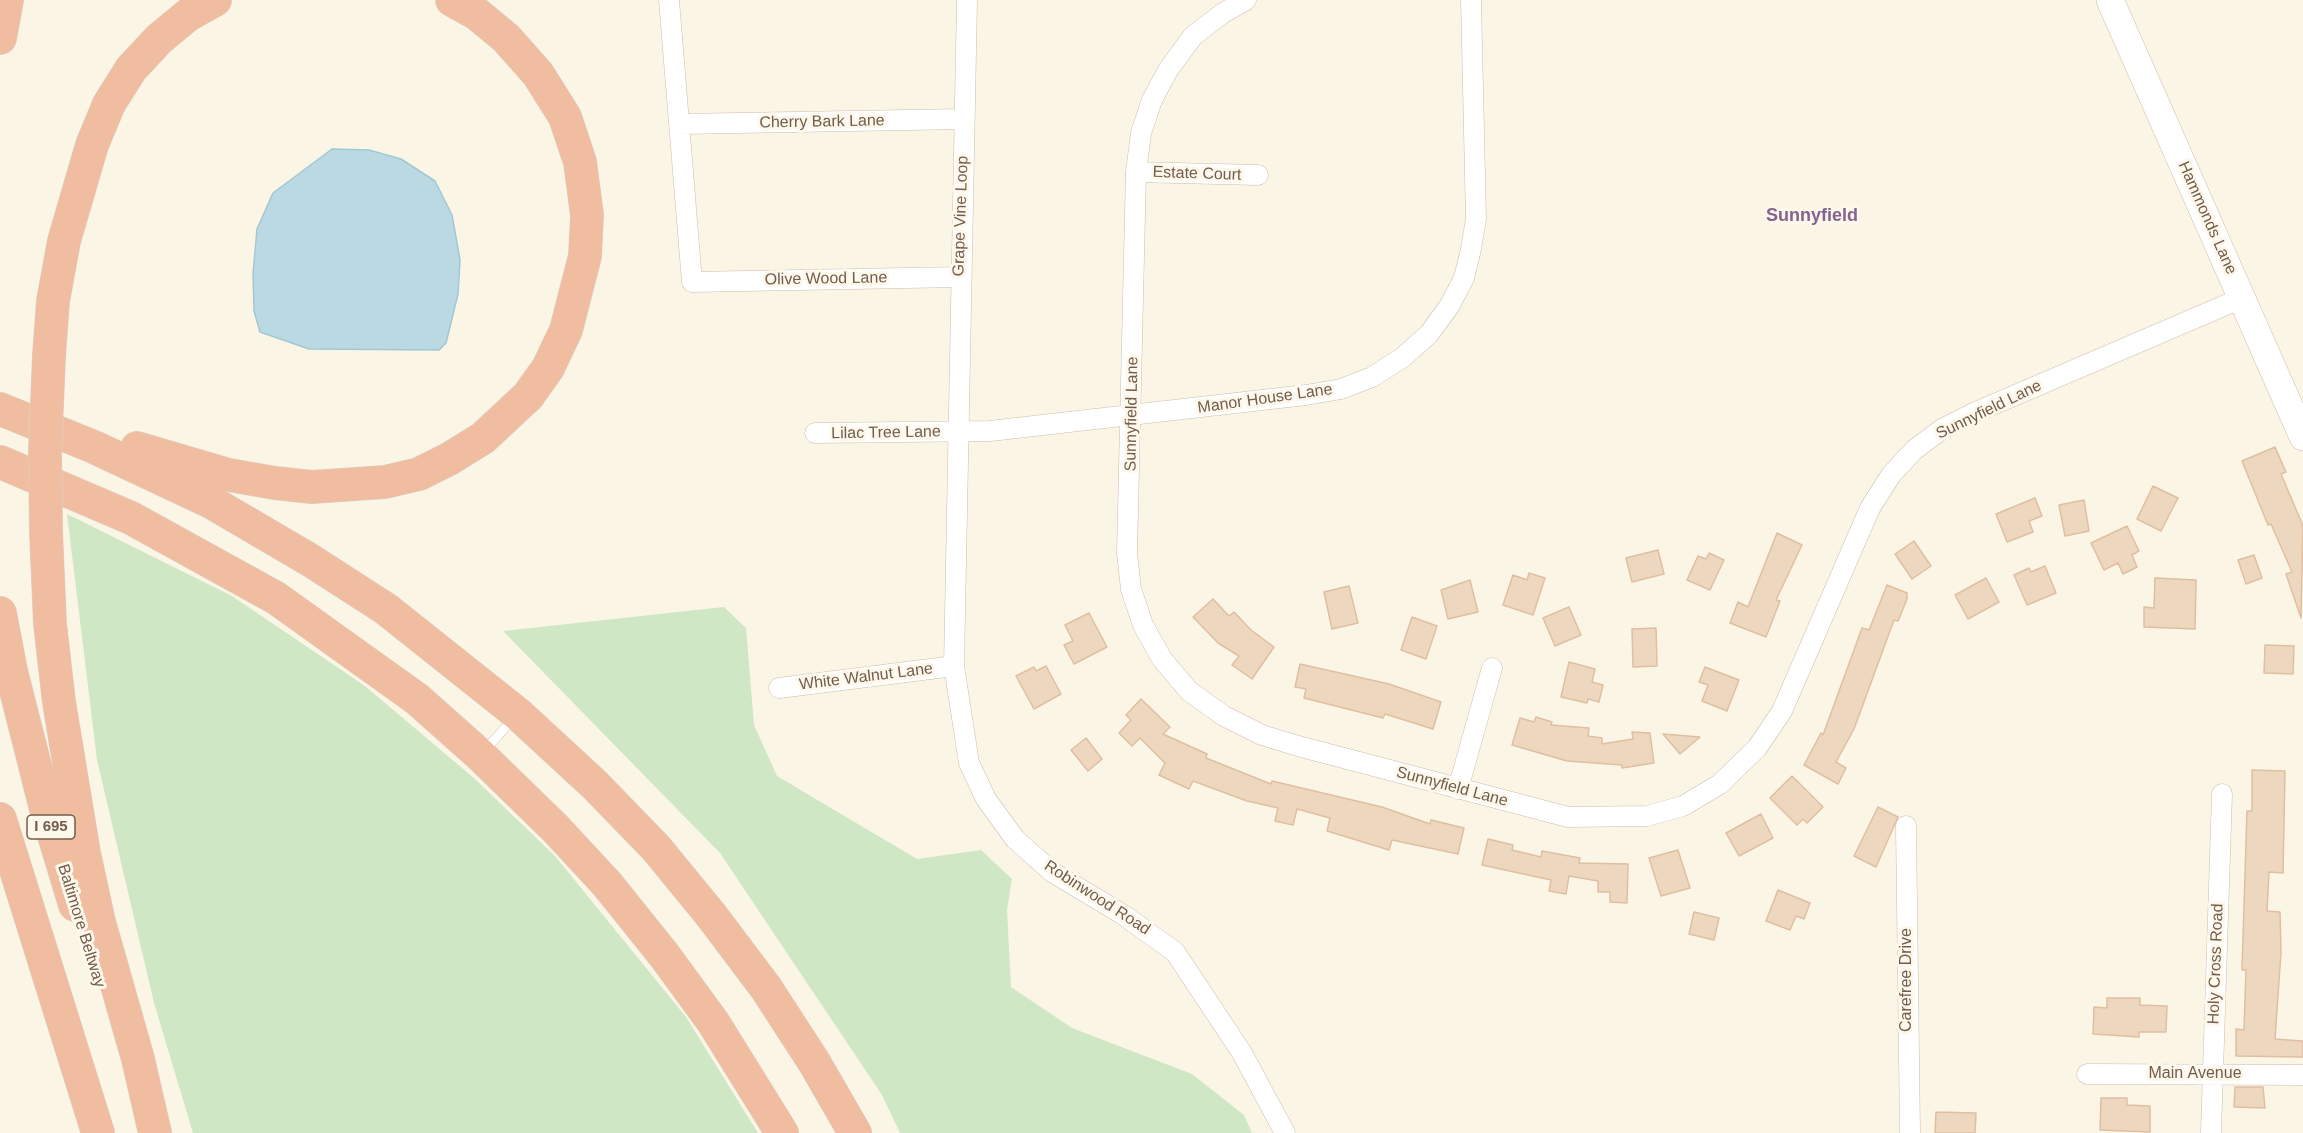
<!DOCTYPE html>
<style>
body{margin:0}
canvas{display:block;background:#fbf5e6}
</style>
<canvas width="2303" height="1133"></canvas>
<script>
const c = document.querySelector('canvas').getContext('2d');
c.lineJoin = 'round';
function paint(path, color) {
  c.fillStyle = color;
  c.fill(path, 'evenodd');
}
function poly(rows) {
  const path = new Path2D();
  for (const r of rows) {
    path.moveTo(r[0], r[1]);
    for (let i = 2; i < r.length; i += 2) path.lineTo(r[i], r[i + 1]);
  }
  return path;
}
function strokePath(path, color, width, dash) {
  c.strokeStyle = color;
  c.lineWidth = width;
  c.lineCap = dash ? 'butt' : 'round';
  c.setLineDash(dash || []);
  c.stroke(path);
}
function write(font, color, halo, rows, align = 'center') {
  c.font = font + ' Arial,sans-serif';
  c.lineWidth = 6;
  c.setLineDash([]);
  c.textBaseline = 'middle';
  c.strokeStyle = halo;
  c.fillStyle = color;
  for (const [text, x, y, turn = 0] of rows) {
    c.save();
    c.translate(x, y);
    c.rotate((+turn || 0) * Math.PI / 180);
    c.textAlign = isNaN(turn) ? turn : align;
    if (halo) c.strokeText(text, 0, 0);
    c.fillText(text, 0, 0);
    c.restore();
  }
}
paint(poly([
 [67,514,232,596,365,686,475,779,555,856,686,1017,758,1133,193,1133,154,1003,97,760],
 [724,607,746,628,754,725,777,776,917,859,981,850,1012,879,1007,910,1011,987,1072,1028,1192,1074,1244,1115,1252,1133,900,1133,882,1095,720,853,503,631]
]), '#d0e7c5');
const water = poly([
 [332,149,369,150,401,159,435,181,452,215,460,260,458,294,446,343,439,350,309,349,260,332,254,311,253,274,257,229,273,193,332,149]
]);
paint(water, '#bbd9e3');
strokePath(water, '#a2c8d4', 1.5);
const building = poly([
 [2275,447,2286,472,2281,474,2303,526,2301,618,2286,574,2292,572,2271,524,2268,525,2242,461,2275,447],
 [2153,486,2178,498,2161,531,2137,519,2153,486],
 [2035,498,2042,516,2029,521,2033,532,2007,542,1996,514,2035,498],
 [2084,500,2089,531,2065,536,2059,505,2084,500],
 [2127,526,2139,551,2132,555,2137,567,2123,574,2118,563,2104,570,2091,543,2127,526],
 [1777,533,1802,545,1776,600,1780,601,1766,637,1730,623,1738,602,1748,607,1777,533],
 [1914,541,1931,566,1912,579,1895,554,1914,541],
 [1658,550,1664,574,1632,582,1626,558,1658,550],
 [1709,553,1724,560,1710,590,1687,580,1698,556,1706,559,1709,553],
 [2254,555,2262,578,2246,584,2238,560,2254,555],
 [2045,566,2056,593,2027,605,2014,575,2029,568,2031,572,2045,566],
 [1529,573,1545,578,1533,615,1503,605,1513,575,1527,580,1529,573],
 [1986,578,1999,602,1968,619,1955,595,1986,578],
 [2155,578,2196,580,2195,629,2144,627,2144,607,2154,608,2155,578],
 [1470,580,1478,612,1448,619,1441,590,1470,580],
 [1887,585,1907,593,1907,599,1898,621,1894,620,1854,729,1836,762,1846,768,1838,784,1804,765,1821,733,1823,735,1862,628,1869,630,1887,585],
 [1349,586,1358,623,1332,629,1324,592,1349,586],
 [1213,599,1229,616,1234,612,1251,630,1274,647,1252,679,1232,665,1239,656,1218,643,1193,617,1213,599],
 [1569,607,1581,635,1555,646,1543,618,1569,607],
 [1089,613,1107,647,1074,664,1064,645,1073,641,1065,625,1089,613],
 [1412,617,1437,626,1426,659,1401,650,1412,617],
 [1656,628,1657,666,1633,667,1632,629,1656,628],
 [2265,645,2294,646,2293,674,2264,673,2265,645],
 [1569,662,1595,669,1592,682,1603,685,1599,702,1588,699,1587,703,1561,697,1569,662],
 [1300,664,1389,684,1441,702,1433,729,1385,714,1383,718,1304,698,1306,689,1295,687,1300,664],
 [1046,666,1061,694,1034,709,1016,676,1034,667,1036,671,1046,666],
 [1705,667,1739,680,1727,711,1702,701,1708,685,1699,682,1705,667],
 [1141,699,1170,727,1163,734,1207,754,1206,758,1271,784,1272,781,1382,807,1430,824,1431,820,1464,828,1458,854,1392,840,1389,850,1327,831,1330,818,1297,809,1293,825,1275,821,1278,808,1247,801,1193,781,1189,789,1159,775,1165,763,1140,738,1132,746,1119,733,1131,720,1126,715,1141,699],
 [1536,717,1552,722,1551,725,1589,728,1588,736,1602,738,1602,744,1633,739,1632,732,1650,733,1654,763,1622,768,1622,765,1567,761,1512,745,1520,718,1534,722,1536,717],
 [1663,734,1700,737,1680,754,1663,734],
 [1086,738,1102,759,1088,771,1071,750,1086,738],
 [2252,770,2285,771,2283,873,2269,872,2267,911,2280,912,2281,952,2275,1039,2303,1041,2303,1057,2236,1056,2236,1029,2244,1030,2246,970,2242,970,2247,811,2252,811,2252,770],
 [1792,776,1823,807,1807,823,1803,819,1797,825,1770,798,1792,776],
 [1878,807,1898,817,1876,867,1854,856,1878,807],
 [1761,814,1773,838,1739,856,1726,833,1761,814],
 [1488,839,1513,845,1512,850,1541,857,1542,851,1580,858,1579,863,1628,864,1627,903,1610,902,1610,892,1598,892,1598,881,1569,876,1566,894,1549,891,1551,880,1482,865,1488,839],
 [1678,850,1690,888,1661,896,1649,858,1678,850],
 [1778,890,1810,903,1804,919,1796,916,1790,930,1766,921,1778,890],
 [1694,912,1719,918,1714,940,1689,934,1694,912],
 [2107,998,2140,998,2140,1005,2167,1006,2166,1032,2139,1032,2139,1037,2093,1034,2094,1007,2107,1008,2107,998],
 [2235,1087,2263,1087,2265,1108,2234,1107,2235,1087],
 [2101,1098,2127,1098,2127,1105,2150,1106,2150,1132,2100,1130,2101,1098],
 [1936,1112,1976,1113,1975,1133,1935,1133,1936,1112]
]);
paint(building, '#eed7bf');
strokePath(building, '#e0bfa1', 1.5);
const lane = poly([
 [484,751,515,717]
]);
const street = poly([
 [669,0,692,282,960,277],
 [967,0,954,666,969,763,986,799,1015,839,1052,872,1122,914,1175,952,1242,1053,1285,1133],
 [1246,0,1223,13,1193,36,1168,70,1152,100,1141,133,1136,172,1127,553,1131,589,1143,625,1162,659,1189,691,1224,716,1262,735,1298,746,1568,817,1647,816,1683,806,1720,784,1757,748,1782,711,1870,508,1891,475,1914,450,1942,429,1976,412,2242,298],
 [679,124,964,119],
 [1136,172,1258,175],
 [815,433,990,431,1306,395,1341,389,1372,377,1402,358,1429,334,1450,305,1464,278,1471,249,1476,219,1471,0],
 [779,688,954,666],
 [1458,789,1492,668],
 [1906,826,1910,1133],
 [2087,1074,2303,1075],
 [2211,1133,2222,794]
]);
const secondary = poly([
 [2110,0,2303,437]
]);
const highway = poly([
 [0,38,7,0],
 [49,356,53,301,64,241,92,145,109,104,131,69,159,39,188,15,215,0],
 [0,409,94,447,211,502,310,560,386,609,518,714,595,785,656,848,711,915,766,988,814,1062,855,1133],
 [137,448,229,475,275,483,312,487,385,482,419,474,449,459,483,438,528,396,548,368,566,330,585,256,587,215,580,162,565,117,538,74,506,38,477,14,452,0],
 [0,462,131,518,276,598,417,699,480,755,555,828,607,884,664,955,713,1022,782,1133],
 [46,532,50,624,59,702,84,853,99,922,138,1059,155,1133],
 [0,613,11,671,46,809,75,905],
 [0,819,98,1133]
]);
strokePath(lane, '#ccbdad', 10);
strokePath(street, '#ccbdad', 21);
strokePath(secondary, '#cebeaa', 28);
strokePath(highway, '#dad5d0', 34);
strokePath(lane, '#fff', 9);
strokePath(street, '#fff', 20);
strokePath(secondary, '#fff', 27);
strokePath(highway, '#f1bda1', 33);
const highwayBridge = poly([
 [46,532,45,451,49,356]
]);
strokePath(highwayBridge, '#dad5d0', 34, []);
strokePath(highwayBridge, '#f1bda1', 33);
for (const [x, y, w] of [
 [51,827,48]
]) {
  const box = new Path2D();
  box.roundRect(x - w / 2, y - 12, w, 24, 4.5);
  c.fillStyle = '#fef8ec';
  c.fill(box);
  strokePath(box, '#725d4c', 1.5);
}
write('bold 15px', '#725d4c', null, [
 ["I 695",51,827]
]);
write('16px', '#725d4c', '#fef8ec', [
 ["Cherry Bark Lane",822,122,-1],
 ["Estate Court",1197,174,2],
 ["Grape Vine Loop",961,216,-88],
 ["Hammonds Lane",2207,218,66],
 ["Olive Wood Lane",826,279,-1],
 ["Manor House Lane",1265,399,-8],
 ["Sunnyfield Lane",1989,410,-26],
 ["Sunnyfield Lane",1132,414,-89],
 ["Lilac Tree Lane",886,433,-1],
 ["White Walnut Lane",866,677,-7],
 ["Sunnyfield Lane",1452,787,15],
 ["Robinwood Road",1097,898,33],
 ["Baltimore Beltway",81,926,73],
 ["Holy Cross Road",2216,964,-88],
 ["Carefree Drive",1907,980,-90],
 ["Main Avenue",2195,1074]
]);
write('bold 18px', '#84648e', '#fef8ec', [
 ["Sunnyfield",1812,216]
]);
</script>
